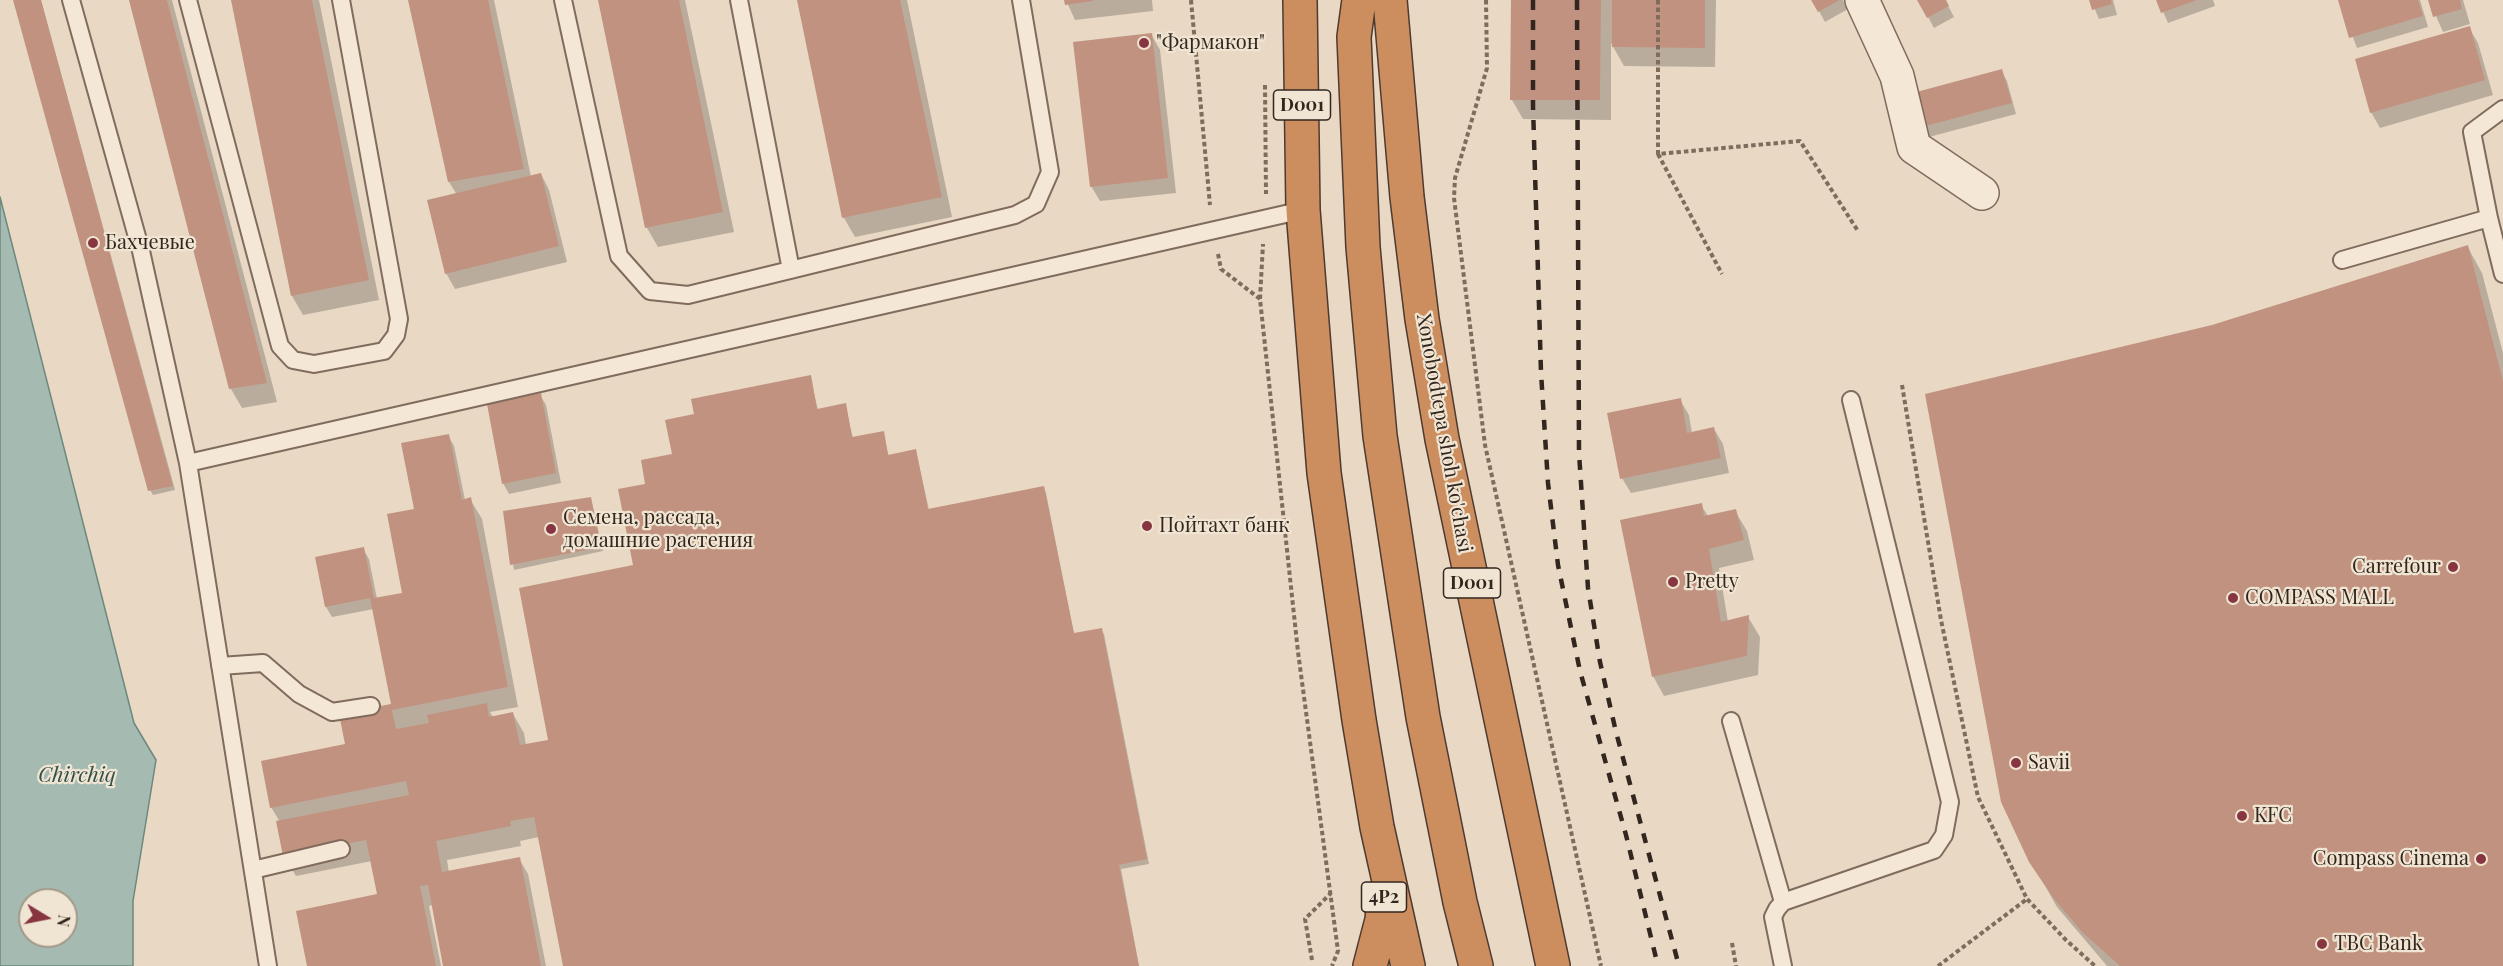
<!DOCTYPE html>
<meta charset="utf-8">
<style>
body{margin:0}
#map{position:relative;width:2503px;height:966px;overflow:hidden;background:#e8d8c4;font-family:"Playfair Display",serif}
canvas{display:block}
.north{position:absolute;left:18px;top:888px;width:60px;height:60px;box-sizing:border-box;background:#f0e4d2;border:2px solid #a4988a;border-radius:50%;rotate:100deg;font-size:16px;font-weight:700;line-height:24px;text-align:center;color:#32261f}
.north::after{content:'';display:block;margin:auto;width:21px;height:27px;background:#873540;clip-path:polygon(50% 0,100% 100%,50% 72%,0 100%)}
</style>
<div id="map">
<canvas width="2503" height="966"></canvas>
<div class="north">N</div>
</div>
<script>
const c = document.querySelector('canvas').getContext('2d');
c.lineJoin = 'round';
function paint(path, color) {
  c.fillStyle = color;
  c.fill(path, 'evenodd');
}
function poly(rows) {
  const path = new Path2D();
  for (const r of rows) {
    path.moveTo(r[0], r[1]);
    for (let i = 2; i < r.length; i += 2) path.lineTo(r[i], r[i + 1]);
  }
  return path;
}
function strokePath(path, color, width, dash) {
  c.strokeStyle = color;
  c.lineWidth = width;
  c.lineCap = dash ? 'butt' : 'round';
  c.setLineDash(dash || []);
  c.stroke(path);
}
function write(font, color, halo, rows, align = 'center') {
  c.font = font + ' "Playfair Display",serif';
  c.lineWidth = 4.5;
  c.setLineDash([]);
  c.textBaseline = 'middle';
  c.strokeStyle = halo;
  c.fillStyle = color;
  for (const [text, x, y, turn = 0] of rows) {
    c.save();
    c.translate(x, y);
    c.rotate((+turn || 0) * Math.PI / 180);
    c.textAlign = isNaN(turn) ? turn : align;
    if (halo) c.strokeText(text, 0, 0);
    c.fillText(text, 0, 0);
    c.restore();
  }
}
const water = poly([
 [0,197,134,723,156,760,133,901,133,966,0,966,0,197],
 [30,900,66,900,66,936,30,936,30,900]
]);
paint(water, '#a5bbb2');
strokePath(water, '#6e887e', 1.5);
paint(poly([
 [14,0,41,0,175,490,153,495,150,490],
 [131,0,172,0,277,402,242,408,231,389],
 [232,0,319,0,379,300,303,315,292,296],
 [410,0,494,0,531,177,541,174,549,190,567,262,455,289,446,273,457,195,449,182],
 [600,0,685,0,734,232,658,247,647,228],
 [798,0,907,0,952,217,855,237,844,218],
 [1066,0,1152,0,1153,11,1075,20],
 [1512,0,1716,0,1715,67,1624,66,1611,43,1611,120,1523,119,1512,100],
 [1813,0,1843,0,1848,9,1825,22],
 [1919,0,1945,0,1954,17,1934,28],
 [2091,0,2113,0,2117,15,2099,19],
 [2158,0,2213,0,2215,6,2168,23],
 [2339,0,2420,0,2428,27,2357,48],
 [2429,0,2463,0,2470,24,2443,32],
 [2469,28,2478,43,2493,95,2380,128,2371,112],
 [1151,34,1160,50,1176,193,1100,201,1091,186],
 [2001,70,2007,81,2016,114,1925,138,1919,128],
 [2467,246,2482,273,2503,353,2503,966,2107,966,2057,907,2021,843,2213,326],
 [810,377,818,410,845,405,853,438,883,433,889,457,916,451,929,510,1044,488,1046,493,1074,635,1101,630,1104,634,1149,864,1121,869,1139,966,564,966,539,837,520,841,521,846,447,860,449,873,519,859,528,874,546,966,445,966,433,905,429,906,441,966,308,966,380,896,372,861,296,876,284,856,280,822,271,807,393,705,374,609,332,617,326,607,363,549,369,559,377,599,403,594,416,510,448,435,454,446,465,500,470,499,482,519,518,707,490,712,493,717,513,714,524,733,526,745,550,741,634,567,647,485,674,455,696,415],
 [540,395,546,405,561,483,509,494,503,483],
 [1680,400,1689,415,1692,433,1714,429,1723,444,1729,473,1631,493,1622,478],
 [591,499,603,551,514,570,505,513],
 [1701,505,1708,516,1735,511,1747,531,1754,560,1719,568,1728,622,1748,617,1760,637,1758,675,1664,696,1653,676]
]), '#0003');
paint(poly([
 [13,0,41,0,173,486,148,491],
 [129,0,167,0,267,383,229,389],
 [231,0,312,0,369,280,291,296],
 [408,0,488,0,524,169,448,182],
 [598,0,679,0,723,212,645,228],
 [797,0,900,0,942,197,842,218],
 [1064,0,1093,0,1093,1,1065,5],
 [1511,0,1601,0,1600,100,1510,100],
 [1612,0,1705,0,1705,48,1612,47],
 [1811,0,1840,0,1818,12],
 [1917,0,1946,0,1949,6,1927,18],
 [2089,0,2111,0,2112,4,2092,10],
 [2156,0,2197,0,2161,13],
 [2338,0,2418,0,2423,16,2349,38],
 [2428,0,2460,0,2462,9,2433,17],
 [2470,26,2485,80,2370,113,2355,59],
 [1152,33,1168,178,1090,187,1073,42],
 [2002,69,2012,103,1918,128,1909,94],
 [541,173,559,246,445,274,427,200],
 [2468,245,2503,381,2503,966,2120,966,2083,933,2054,899,2029,862,2001,802,1925,394,2212,325],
 [811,375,817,409,846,403,852,437,884,431,888,455,916,449,928,509,1044,486,1074,633,1102,628,1147,859,1119,865,1139,966,563,966,534,817,510,821,511,826,436,841,442,872,520,857,541,966,443,966,428,885,420,886,436,966,307,966,296,911,377,894,366,840,283,856,276,821,409,795,406,781,270,808,261,761,345,744,339,714,391,704,370,598,325,607,315,557,364,547,374,598,402,593,387,514,414,509,401,443,449,434,462,500,471,497,508,687,392,710,396,729,429,723,427,715,487,703,489,717,513,712,520,745,548,740,519,588,633,565,618,489,645,484,641,460,672,454,665,420,694,414,691,399],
 [541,393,556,473,502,484,487,404],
 [1681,398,1687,433,1714,427,1721,458,1620,479,1607,413],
 [591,497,601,547,510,565,503,511],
 [1702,503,1704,516,1736,509,1744,540,1709,549,1721,622,1749,615,1747,656,1652,677,1620,520]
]), '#c1927f');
const lane = poly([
 [71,0,141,251,188,463,268,966],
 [188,0,280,346,293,360,314,364,384,351,396,335,399,319,341,0],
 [563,0,619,256,650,291,688,295,1015,215,1036,204,1050,172,1021,0],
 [739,0,791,270],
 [2489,218,2472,132,2503,109],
 [2342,260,2489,218,2503,274],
 [188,463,1303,210],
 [220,666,263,663,299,694,332,712,371,706],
 [1731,721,1783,902],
 [253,870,341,849],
 [1783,966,1773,917,1777,909,1783,902,1934,850,1944,835,1950,802,1851,400]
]);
const street = poly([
 [1862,0,1897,76,1914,147,1982,193]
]);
const highway = poly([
 [1300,0,1303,210,1324,473,1359,720,1377,827,1408,966],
 [1359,0,1354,37,1363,247,1380,436,1423,717,1460,902,1476,966],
 [1390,0,1407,197,1422,319,1442,439,1553,966],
 [1370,966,1382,920,1384,895]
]);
strokePath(lane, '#806b5d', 20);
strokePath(street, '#806b5d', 36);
strokePath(highway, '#4e3a30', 36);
strokePath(poly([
 [1191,0,1210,205],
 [1486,0,1487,68,1455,178,1454,198,1485,445,1601,966],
 [1658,0,1658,154,1800,141,1858,231],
 [1265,85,1266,194],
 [1658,154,1722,274],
 [1218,254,1221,269,1260,299,1298,652,1338,951,1332,966],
 [1260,299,1263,244],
 [1902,385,1941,620,1978,797,2027,899,2066,940,2095,966],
 [1732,943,1736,966],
 [1312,960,1305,919,1331,893],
 [1938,966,2027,899]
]), '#806b5d', 4, [4.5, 3]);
strokePath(lane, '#f4e7d6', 16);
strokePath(street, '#f4e7d6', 33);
strokePath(highway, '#cc8e5f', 33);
strokePath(poly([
 [1533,0,1533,106,1541,372,1548,483,1558,565,1580,671,1626,835,1658,966],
 [1577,0,1579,453,1588,588,1600,662,1616,732,1679,966]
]), '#32261f', 4.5, [10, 10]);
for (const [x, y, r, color] of [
 [1144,43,6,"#873540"],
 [93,243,6,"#873540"],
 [1147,526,6,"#873540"],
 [551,529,6,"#873540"],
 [2453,567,6,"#873540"],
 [1673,582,6,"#873540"],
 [2233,598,6,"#873540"],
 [2016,763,6,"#873540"],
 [2242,816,6,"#873540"],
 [2481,859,6,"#873540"],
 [2322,944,6,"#873540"]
]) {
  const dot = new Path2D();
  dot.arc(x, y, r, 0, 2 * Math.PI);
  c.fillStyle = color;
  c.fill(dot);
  strokePath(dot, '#f0e4d2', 2);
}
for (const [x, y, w] of [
 [1302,105,57],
 [1472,583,57],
 [1384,897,45]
]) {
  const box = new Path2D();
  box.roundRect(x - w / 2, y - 15, w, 30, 4.5);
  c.fillStyle = '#f0e4d2';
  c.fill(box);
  strokePath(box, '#32261f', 1.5);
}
write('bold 18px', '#32261f', null, [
 ["D001",1302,105],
 ["D001",1472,583],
 ["4P2",1384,897]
]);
write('20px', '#32261f', '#f0e4d2', [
 ["\"Фармакон\"",1156,43],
 ["Бахчевые",105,243],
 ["Семена, рассада,",563,518],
 ["домашние растения",563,541],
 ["Пойтахт банк",1159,526],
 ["Carrefour",2441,567,"right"],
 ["Pretty",1685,582],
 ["COMPASS MALL",2245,598],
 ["Savii",2028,763],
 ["KFC",2254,816],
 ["Compass Cinema",2469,859,"right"],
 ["TBC Bank",2334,944]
], 'left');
write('20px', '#32261f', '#f0e4d2', [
 ["Xonobodtepa shoh ko'chasi",1444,433,80]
]);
write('italic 21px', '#30504a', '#f0e4d2', [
 ["Chirchiq",77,775]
]);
</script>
